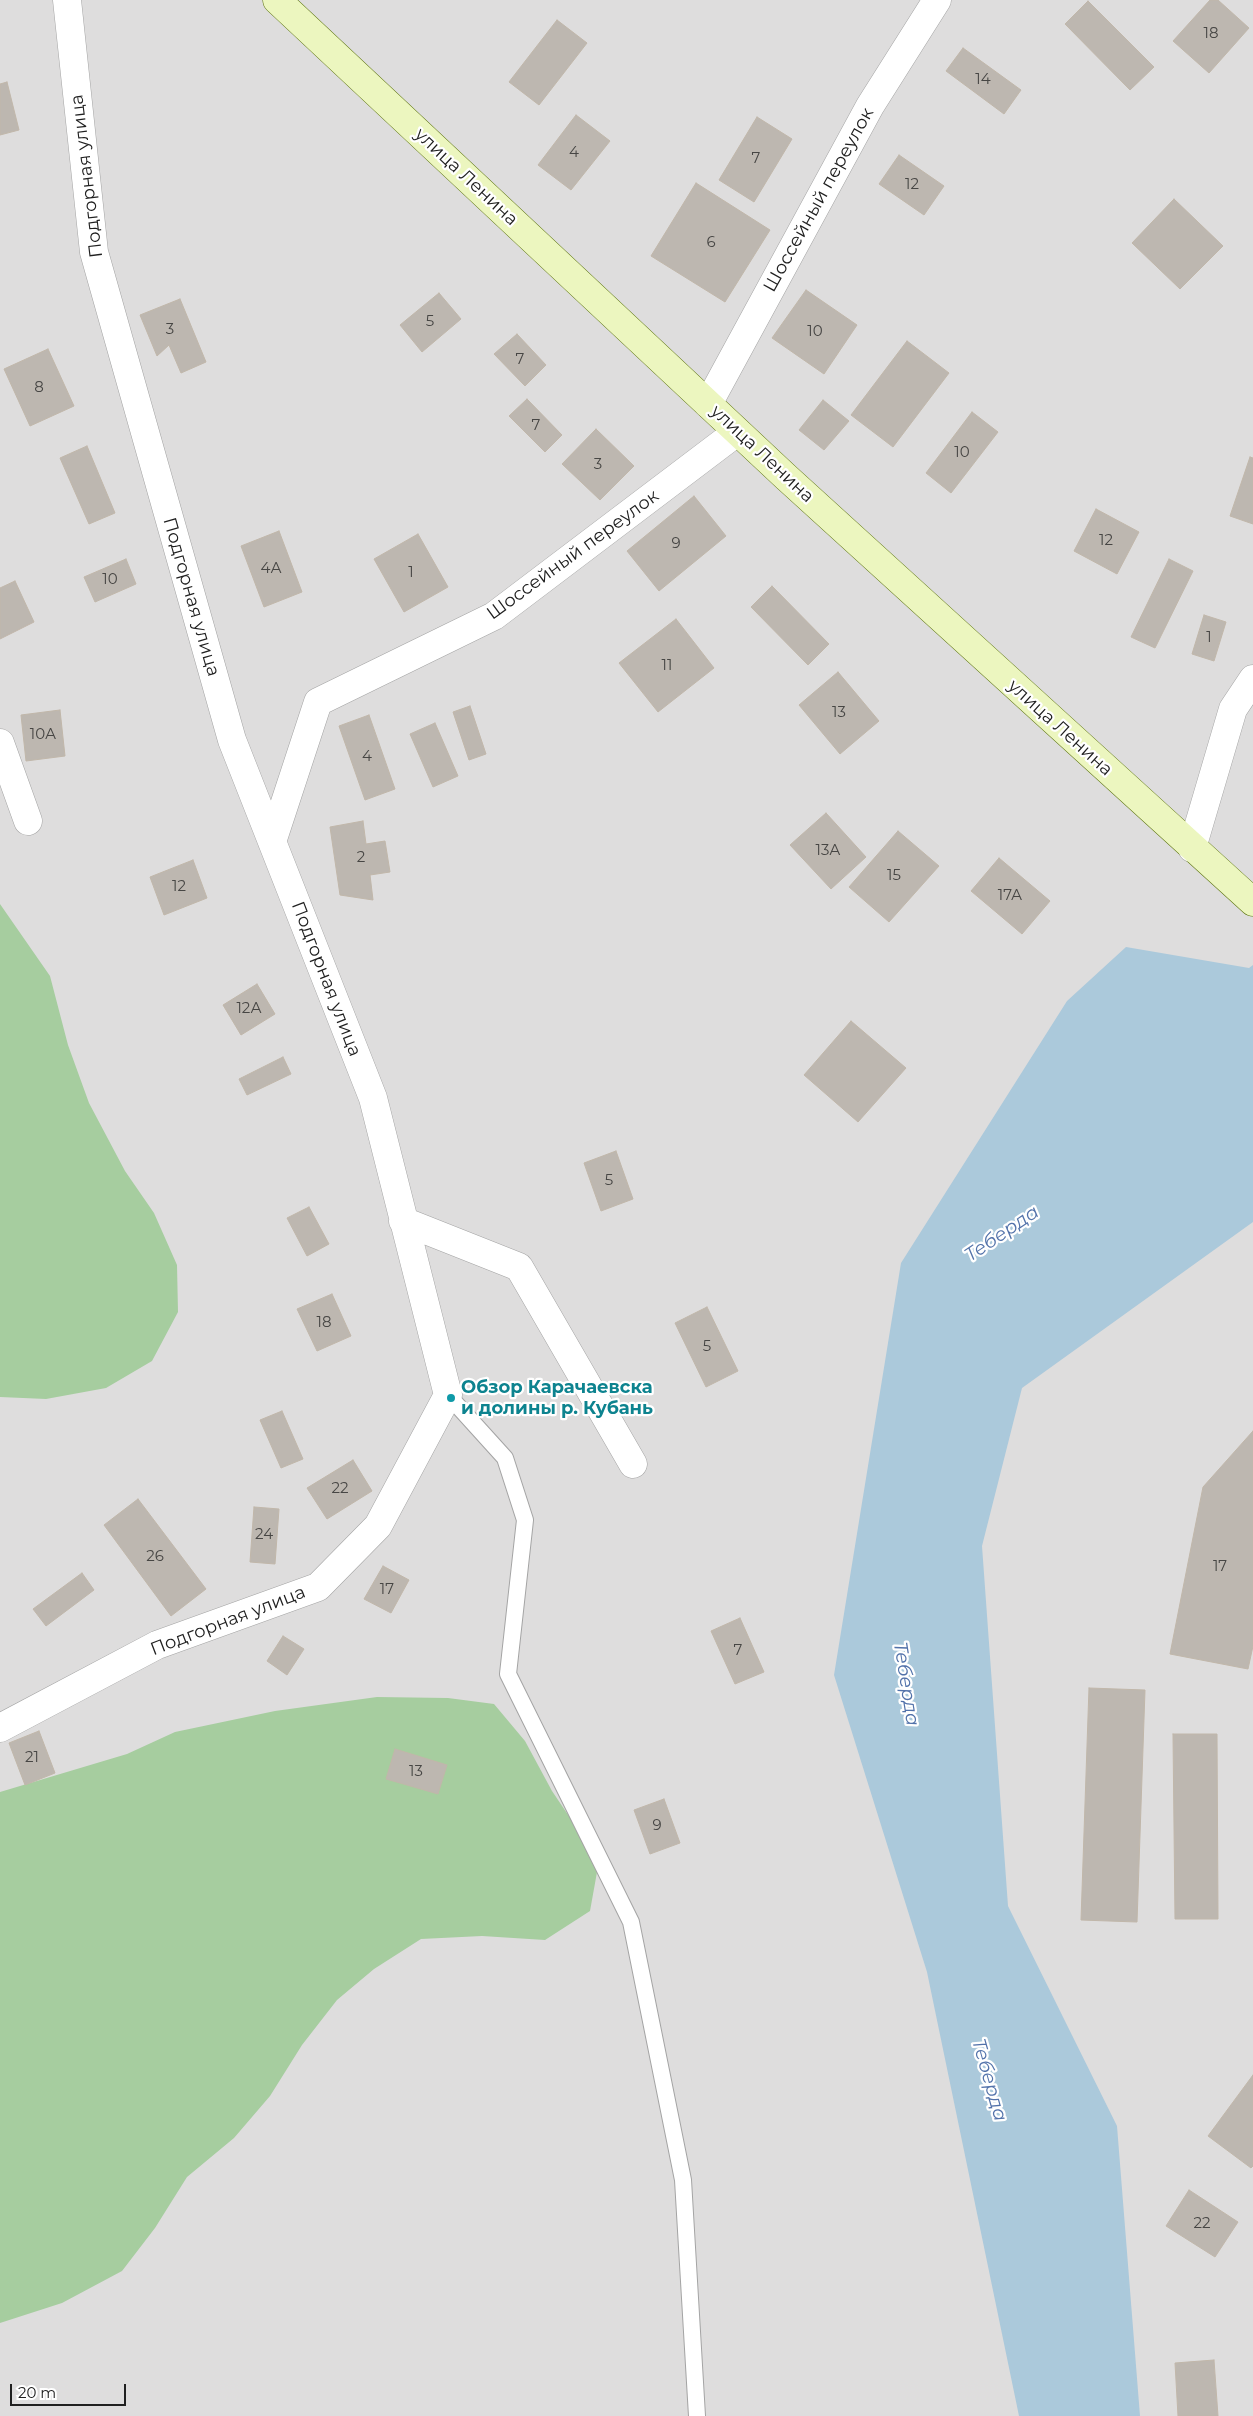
<!DOCTYPE html>
<meta charset="utf-8">
<style>
body{margin:0}
#map{position:relative;width:1253px;height:2416px;overflow:hidden;background:#f0eee7;font-family:Montserrat,sans-serif}
canvas{display:block}
.scale{position:absolute;left:10px;top:2384px;width:116px;height:22px;box-sizing:border-box;border:2px solid #202020;border-top:0;padding-left:6px;font-size:15px;line-height:18px;white-space:nowrap;color:#202020;-webkit-text-stroke:4px #fff;paint-order:stroke}
</style>
<div id="map">
<canvas width="1253" height="2416"></canvas>
<div class="scale">20 m</div>
</div>
<script>
const c = document.querySelector('canvas').getContext('2d');
c.lineJoin = 'round';
function paint(path, color) {
  c.fillStyle = color;
  c.fill(path, 'evenodd');
}
function poly(rows) {
  const path = new Path2D();
  for (const r of rows) {
    path.moveTo(r[0], r[1]);
    for (let i = 2; i < r.length; i += 2) path.lineTo(r[i], r[i + 1]);
  }
  return path;
}
function strokePath(path, color, width, dash) {
  c.strokeStyle = color;
  c.lineWidth = width;
  c.lineCap = dash ? 'butt' : 'round';
  c.setLineDash(dash || []);
  c.stroke(path);
}
function write(font, color, halo, rows, align = 'center') {
  c.font = font + ' Montserrat,sans-serif';
  c.lineWidth = 4.5;
  c.setLineDash([]);
  c.textBaseline = 'middle';
  c.strokeStyle = halo;
  c.fillStyle = color;
  for (const [text, x, y, turn = 0] of rows) {
    c.save();
    c.translate(x, y);
    c.rotate((+turn || 0) * Math.PI / 180);
    c.textAlign = isNaN(turn) ? turn : align;
    if (halo) c.strokeText(text, 0, 0);
    c.fillText(text, 0, 0);
    c.restore();
  }
}
paint(poly([
 [0,0,1253,0,1253,2416,0,2416]
]), '#dedddd');
paint(poly([
 [0,904,50,976,68,1045,89,1103,125,1171,154,1213,177,1265,178,1312,152,1361,106,1388,46,1399,0,1397],
 [377,1697,448,1698,494,1704,525,1741,552,1791,599,1861,590,1911,545,1940,482,1936,421,1939,374,1969,337,2000,302,2045,270,2096,234,2138,187,2177,155,2228,122,2271,62,2303,0,2323,0,1792,127,1754,175,1732,275,1711]
]), '#a6cd9f');
paint(poly([
 [1126,947,1249,968,1253,965,1253,1222,1022,1388,982,1546,1008,1906,1117,2126,1140,2416,1019,2416,927,1972,834,1675,901,1263,1067,1001]
]), '#abc9db');
const building = poly([
 [1210,0,1218,0,1249,28,1209,73,1173,41,1210,0],
 [1088,1,1154,67,1130,90,1065,24,1088,1],
 [557,20,587,43,539,105,509,82,557,20],
 [963,48,1021,90,1004,114,946,71,963,48],
 [7,82,19,130,0,135,0,84,7,82],
 [576,115,610,141,571,190,538,165,576,115],
 [757,117,792,139,754,202,719,180,757,117],
 [899,155,944,186,924,215,879,184,899,155],
 [696,183,770,230,725,302,651,256,696,183],
 [1174,199,1223,246,1180,289,1132,243,1174,199],
 [806,290,857,325,824,374,772,338,806,290],
 [439,293,461,319,422,352,400,325,439,293],
 [180,299,206,362,181,373,169,345,157,356,140,315,180,299],
 [517,334,546,365,525,386,494,354,517,334],
 [907,341,949,373,893,447,851,415,907,341],
 [48,349,74,406,30,426,4,369,48,349],
 [527,399,562,435,545,452,509,416,527,399],
 [823,400,849,421,824,450,799,430,823,400],
 [972,412,998,432,951,493,926,473,972,412],
 [596,429,634,466,600,500,562,464,596,429],
 [87,446,115,513,89,524,60,458,87,446],
 [1250,457,1253,458,1253,524,1230,516,1250,457],
 [694,496,726,536,659,591,627,551,694,496],
 [1096,509,1139,532,1117,574,1074,551,1096,509],
 [279,531,302,592,264,607,241,546,279,531],
 [418,534,448,587,404,612,374,559,418,534],
 [126,559,136,584,95,602,84,577,126,559],
 [1169,559,1193,571,1155,648,1131,637,1169,559],
 [15,581,34,622,0,639,0,588,15,581],
 [772,586,829,644,808,665,751,607,772,586],
 [1204,615,1226,622,1214,661,1192,654,1204,615],
 [676,619,714,668,658,712,619,663,676,619],
 [838,672,879,721,840,754,799,705,838,672],
 [470,706,486,754,469,760,453,712,470,706],
 [60,710,65,756,26,761,21,715,60,710],
 [369,715,395,789,365,800,339,726,369,715],
 [435,723,458,776,433,787,410,734,435,723],
 [826,813,866,857,831,889,790,845,826,813],
 [363,821,366,844,385,841,390,872,370,875,373,900,340,895,330,827,363,821],
 [898,831,939,866,889,922,849,887,898,831],
 [999,858,1050,901,1022,934,971,891,999,858],
 [193,860,207,898,164,915,150,877,193,860],
 [257,984,275,1014,241,1035,223,1005,257,984],
 [851,1021,906,1068,858,1122,804,1075,851,1021],
 [283,1057,291,1074,247,1095,239,1079,283,1057],
 [616,1151,633,1199,601,1211,584,1163,616,1151],
 [309,1207,329,1244,307,1256,287,1218,309,1207],
 [332,1294,351,1336,317,1351,297,1309,332,1294],
 [707,1307,738,1371,706,1387,675,1323,707,1307],
 [282,1411,303,1459,281,1468,260,1420,282,1411],
 [1253,1431,1253,1646,1248,1669,1170,1654,1203,1487,1253,1431],
 [353,1460,372,1491,327,1519,307,1488,353,1460],
 [138,1499,206,1589,171,1616,104,1525,138,1499],
 [254,1507,279,1509,275,1564,250,1562,254,1507],
 [383,1566,409,1580,391,1613,364,1599,383,1566],
 [82,1573,94,1590,46,1626,33,1609,82,1573],
 [740,1618,764,1672,735,1684,711,1631,740,1618],
 [283,1636,304,1649,287,1675,267,1661,283,1636],
 [1089,1688,1145,1690,1137,1922,1081,1920,1089,1688],
 [39,1731,55,1773,25,1785,9,1743,39,1731],
 [1173,1734,1217,1734,1218,1919,1175,1919,1173,1734],
 [395,1749,447,1765,438,1794,386,1779,395,1749],
 [664,1799,680,1843,650,1854,634,1810,664,1799],
 [1253,2075,1253,2166,1251,2168,1208,2136,1253,2075],
 [1189,2190,1238,2222,1215,2257,1166,2226,1189,2190],
 [1214,2360,1218,2416,1178,2416,1175,2363,1214,2360]
]);
paint(building, '#bdb7b0');
strokePath(building, '#c1b7aa', 1);
const service = poly([
 [448,1395,505,1458,525,1520,508,1674,631,1922,683,2180,697,2416]
]);
const minor = poly([
 [708,404,870,106,937,0],
 [0,743,28,821],
 [272,842,318,702,494,616,737,432],
 [1192,848,1233,709,1253,679],
 [403,1221,519,1267,633,1464],
 [0,1728,157,1645,318,1587,378,1526,448,1395,373,1098,232,740,94,252,67,0]
]);
const secondary = poly([
 [277,0,786,477,1253,902]
]);
strokePath(service, '#a4a4a4', 18);
strokePath(minor, '#a4a4a4', 29);
strokePath(secondary, '#5a720c', 29);
strokePath(service, '#fff', 16);
strokePath(minor, '#fff', 28);
strokePath(secondary, '#ecf6bf', 28);
for (const [x, y, r, color] of [
 [451,1398,5,"#0f9aa8"]
]) {
  const dot = new Path2D();
  dot.arc(x, y, r, 0, 2 * Math.PI);
  c.fillStyle = color;
  c.fill(dot);
  strokePath(dot, '#fff', 2);
}
write('15px', '#474644', null, [
 ["18",1211,34],
 ["14",983,80],
 ["4",574,153],
 ["7",756,159],
 ["12",912,185],
 ["6",711,243],
 ["5",430,322],
 ["3",170,330],
 ["10",815,332],
 ["7",520,360],
 ["8",39,388],
 ["7",536,426],
 ["10",962,453],
 ["3",598,465],
 ["12",1106,541],
 ["9",676,544],
 ["4А",271,569],
 ["1",411,573],
 ["10",110,580],
 ["1",1209,638],
 ["11",667,666],
 ["13",839,713],
 ["10А",43,735],
 ["4",367,757],
 ["13А",828,851],
 ["2",361,858],
 ["15",894,876],
 ["12",179,887],
 ["17А",1010,896],
 ["12А",249,1009],
 ["5",609,1181],
 ["18",324,1323],
 ["5",707,1347],
 ["22",340,1489],
 ["24",264,1535],
 ["26",155,1557],
 ["17",1220,1567],
 ["17",387,1590],
 ["7",738,1651],
 ["21",32,1758],
 ["13",416,1772],
 ["9",657,1826],
 ["22",1202,2224]
]);
write('18px', '#202020', '#fff', [
 ["Подгорная улица",87,176,-97],
 ["улица Ленина",466,177,43],
 ["Шоссейный переулок",819,200,-61],
 ["улица Ленина",762,454,43],
 ["Шоссейный переулок",573,555,-36],
 ["Подгорная улица",191,597,74],
 ["улица Ленина",1060,728,42],
 ["Подгорная улица",326,979,69],
 ["Подгорная улица",228,1621,-21]
]);
write('bold 18px', '#0d838f', '#fff', [
 ["Обзор Карачаевска",461,1388],
 ["и долины р. Кубань",461,1409]
], 'left');
write('italic 19px', '#5272aa', '#fff', [
 ["Теберда",1002,1234,-34],
 ["Теберда",906,1684,81],
 ["Теберда",989,2080,74]
]);
</script>
